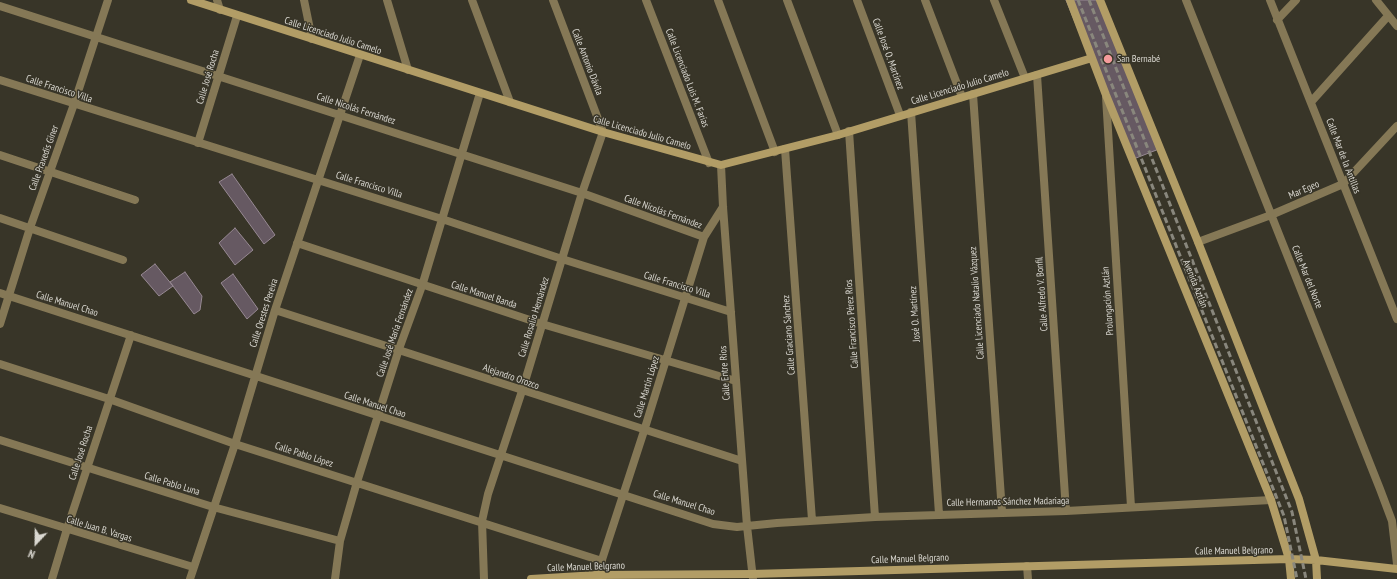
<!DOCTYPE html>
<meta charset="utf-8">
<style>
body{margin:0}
#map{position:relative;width:1397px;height:579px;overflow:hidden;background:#383528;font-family:"PT Sans Narrow",sans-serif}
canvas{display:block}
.north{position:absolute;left:16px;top:523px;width:40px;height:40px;-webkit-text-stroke:3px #383528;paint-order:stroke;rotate:202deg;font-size:11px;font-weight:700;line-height:16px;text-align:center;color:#dad8d1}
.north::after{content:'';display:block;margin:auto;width:14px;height:18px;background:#dad8d1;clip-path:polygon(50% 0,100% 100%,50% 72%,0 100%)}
</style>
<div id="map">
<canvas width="1397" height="579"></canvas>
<div class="north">N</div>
</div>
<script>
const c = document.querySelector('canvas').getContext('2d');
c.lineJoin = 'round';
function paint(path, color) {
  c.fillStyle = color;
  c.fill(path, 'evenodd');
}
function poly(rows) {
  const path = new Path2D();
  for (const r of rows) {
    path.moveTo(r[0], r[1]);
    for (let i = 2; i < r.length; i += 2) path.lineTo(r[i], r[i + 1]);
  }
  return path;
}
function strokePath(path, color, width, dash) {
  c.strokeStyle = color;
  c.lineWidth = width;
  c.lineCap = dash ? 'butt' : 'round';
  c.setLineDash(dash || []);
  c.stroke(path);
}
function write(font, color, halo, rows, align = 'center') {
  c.font = font + ' "PT Sans Narrow",sans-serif';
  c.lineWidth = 3;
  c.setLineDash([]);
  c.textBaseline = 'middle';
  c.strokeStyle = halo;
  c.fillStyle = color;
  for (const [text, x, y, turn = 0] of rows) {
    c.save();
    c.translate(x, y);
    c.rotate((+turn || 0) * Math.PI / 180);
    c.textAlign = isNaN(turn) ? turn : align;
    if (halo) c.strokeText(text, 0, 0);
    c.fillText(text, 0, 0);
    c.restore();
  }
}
const building = poly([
 [1066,0,1099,0,1159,149,1131,160,1066,0],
 [232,174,275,235,264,244,219,182,232,174],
 [235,228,253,250,235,265,219,243,235,228],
 [155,264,173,286,159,296,141,275,155,264],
 [185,272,202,296,200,310,194,314,170,282,185,272],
 [233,274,258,309,247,319,221,283,233,274]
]);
paint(building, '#665962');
strokePath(building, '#978993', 1);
strokePath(poly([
 [217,0,220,10],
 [304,0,312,39],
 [387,0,408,70],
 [472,0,510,102],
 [646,0,709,163],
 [718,0,775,152],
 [787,0,838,135],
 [857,0,900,115],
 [925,0,962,97],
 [994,0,1025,78],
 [1186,0,1380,489,1392,521,1397,564],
 [1270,0,1397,319],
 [1376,0,1397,26],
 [0,6,582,193,704,237],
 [1277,20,1296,0],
 [1037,75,1066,511],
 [0,80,442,219,562,259,731,312],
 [973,94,1002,512],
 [1106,97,1131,507],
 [1311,102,1388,16],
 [911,112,939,514],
 [849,131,875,517],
 [198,143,237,16],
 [785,149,812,520],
 [0,155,135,200],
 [721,165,723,207,747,526,753,579],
 [0,218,123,260],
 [1198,242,1271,215,1343,184,1397,126],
 [297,243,542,324,736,381],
 [0,293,713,524,737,527,777,523,875,517,1066,511,1271,500],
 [275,310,742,461],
 [0,324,30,228,74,104,108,0],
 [0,364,109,399,235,444,602,561],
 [0,440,213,507,340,541],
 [0,508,193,567],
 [1027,566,1028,579],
 [597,575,644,431,704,237,723,207],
 [52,579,67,529,131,335],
 [190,579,235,444,275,310,360,55],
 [335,579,340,541,357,482,399,349,422,286,480,93],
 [484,579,482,521,488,494,522,391,582,193,603,132,553,0]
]), '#857856', 8);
strokePath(poly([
 [191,0,603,132,721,165,838,135,1092,58],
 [1070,0,1106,95,1271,500,1289,559,1291,579],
 [1100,0,1198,242,1299,499,1316,560,1317,579],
 [531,579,597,575,752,574,1289,559,1316,560,1397,569]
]), '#b29d66', 8);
strokePath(poly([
 [1078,0,1284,516,1297,579],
 [1089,0,1292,512,1306,579]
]), '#89877d', 3, [6, 3]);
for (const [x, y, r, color] of [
 [1108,59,5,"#f59b9c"]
]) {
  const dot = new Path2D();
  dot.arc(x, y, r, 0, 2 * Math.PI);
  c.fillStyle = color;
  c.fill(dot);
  strokePath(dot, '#383528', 1.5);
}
write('10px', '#dad8d1', '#383528', [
 ["Calle Licenciado Julio Camelo",333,36,18],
 ["Calle José O. Martínez",888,54,70],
 ["Calle Antonio Dávila",587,62,69],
 ["Calle José Rocha",208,77,-73],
 ["Calle Licenciado Luis M. Farías",687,78,69],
 ["Calle Licenciado Julio Camelo",960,87,-17],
 ["Calle Francisco Villa",59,89,18],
 ["Calle Nicolás Fernández",356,109,18],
 ["Calle Licenciado Julio Camelo",642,133,16],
 ["Calle Mar de la Antillas",1343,156,69],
 ["Calle Praxedis Giner",44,158,-70],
 ["Calle Francisco Villa",369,185,17],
 ["Mar Egeo",1304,190,-23],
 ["Calle Nicolás Fernández",663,212,20],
 ["Calle Mar del Norte",1307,277,68],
 ["Avenida Aztlán",1195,284,68],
 ["Calle Francisco Villa",677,285,17],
 ["Calle Alfredo V. Bonfil",1042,294,-94],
 ["Calle Manuel Banda",484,295,18],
 ["Prolongación Aztlán",1108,301,-94],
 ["Calle Licenciado Natalio Vázquez",977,303,-94],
 ["Calle Manuel Chao",67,304,17],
 ["Calle Orestes Pereira",264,313,-72],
 ["José O. Martínez",915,314,-94],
 ["Calle Rosalio Hernández",534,317,-73],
 ["Calle Francisco Pérez Ríos",852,324,-94],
 ["Calle José María Fernández",395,333,-71],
 ["Calle Graciano Sánchez",789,335,-94],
 ["Calle Entre Ríos",725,373,-94],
 ["Alejandro Orozco",511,377,19],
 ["Calle Martín López",647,387,-73],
 ["Calle Manuel Chao",375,405,18],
 ["Calle José Rocha",81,453,-72],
 ["Calle Pablo López",304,455,18],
 ["Calle Pablo Luna",172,484,17],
 ["Calle Hermanos Sánchez Madariaga",1008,502,-1],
 ["Calle Manuel Chao",684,503,17],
 ["Calle Juan B. Vargas",99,529,17],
 ["Calle Manuel Belgrano",1234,551,-1],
 ["Calle Manuel Belgrano",910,559,-2],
 ["Calle Manuel Belgrano",586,567,-2]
]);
write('10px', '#dad8d1', '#383528', [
 ["San Bernabé",1117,59]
], 'left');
</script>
